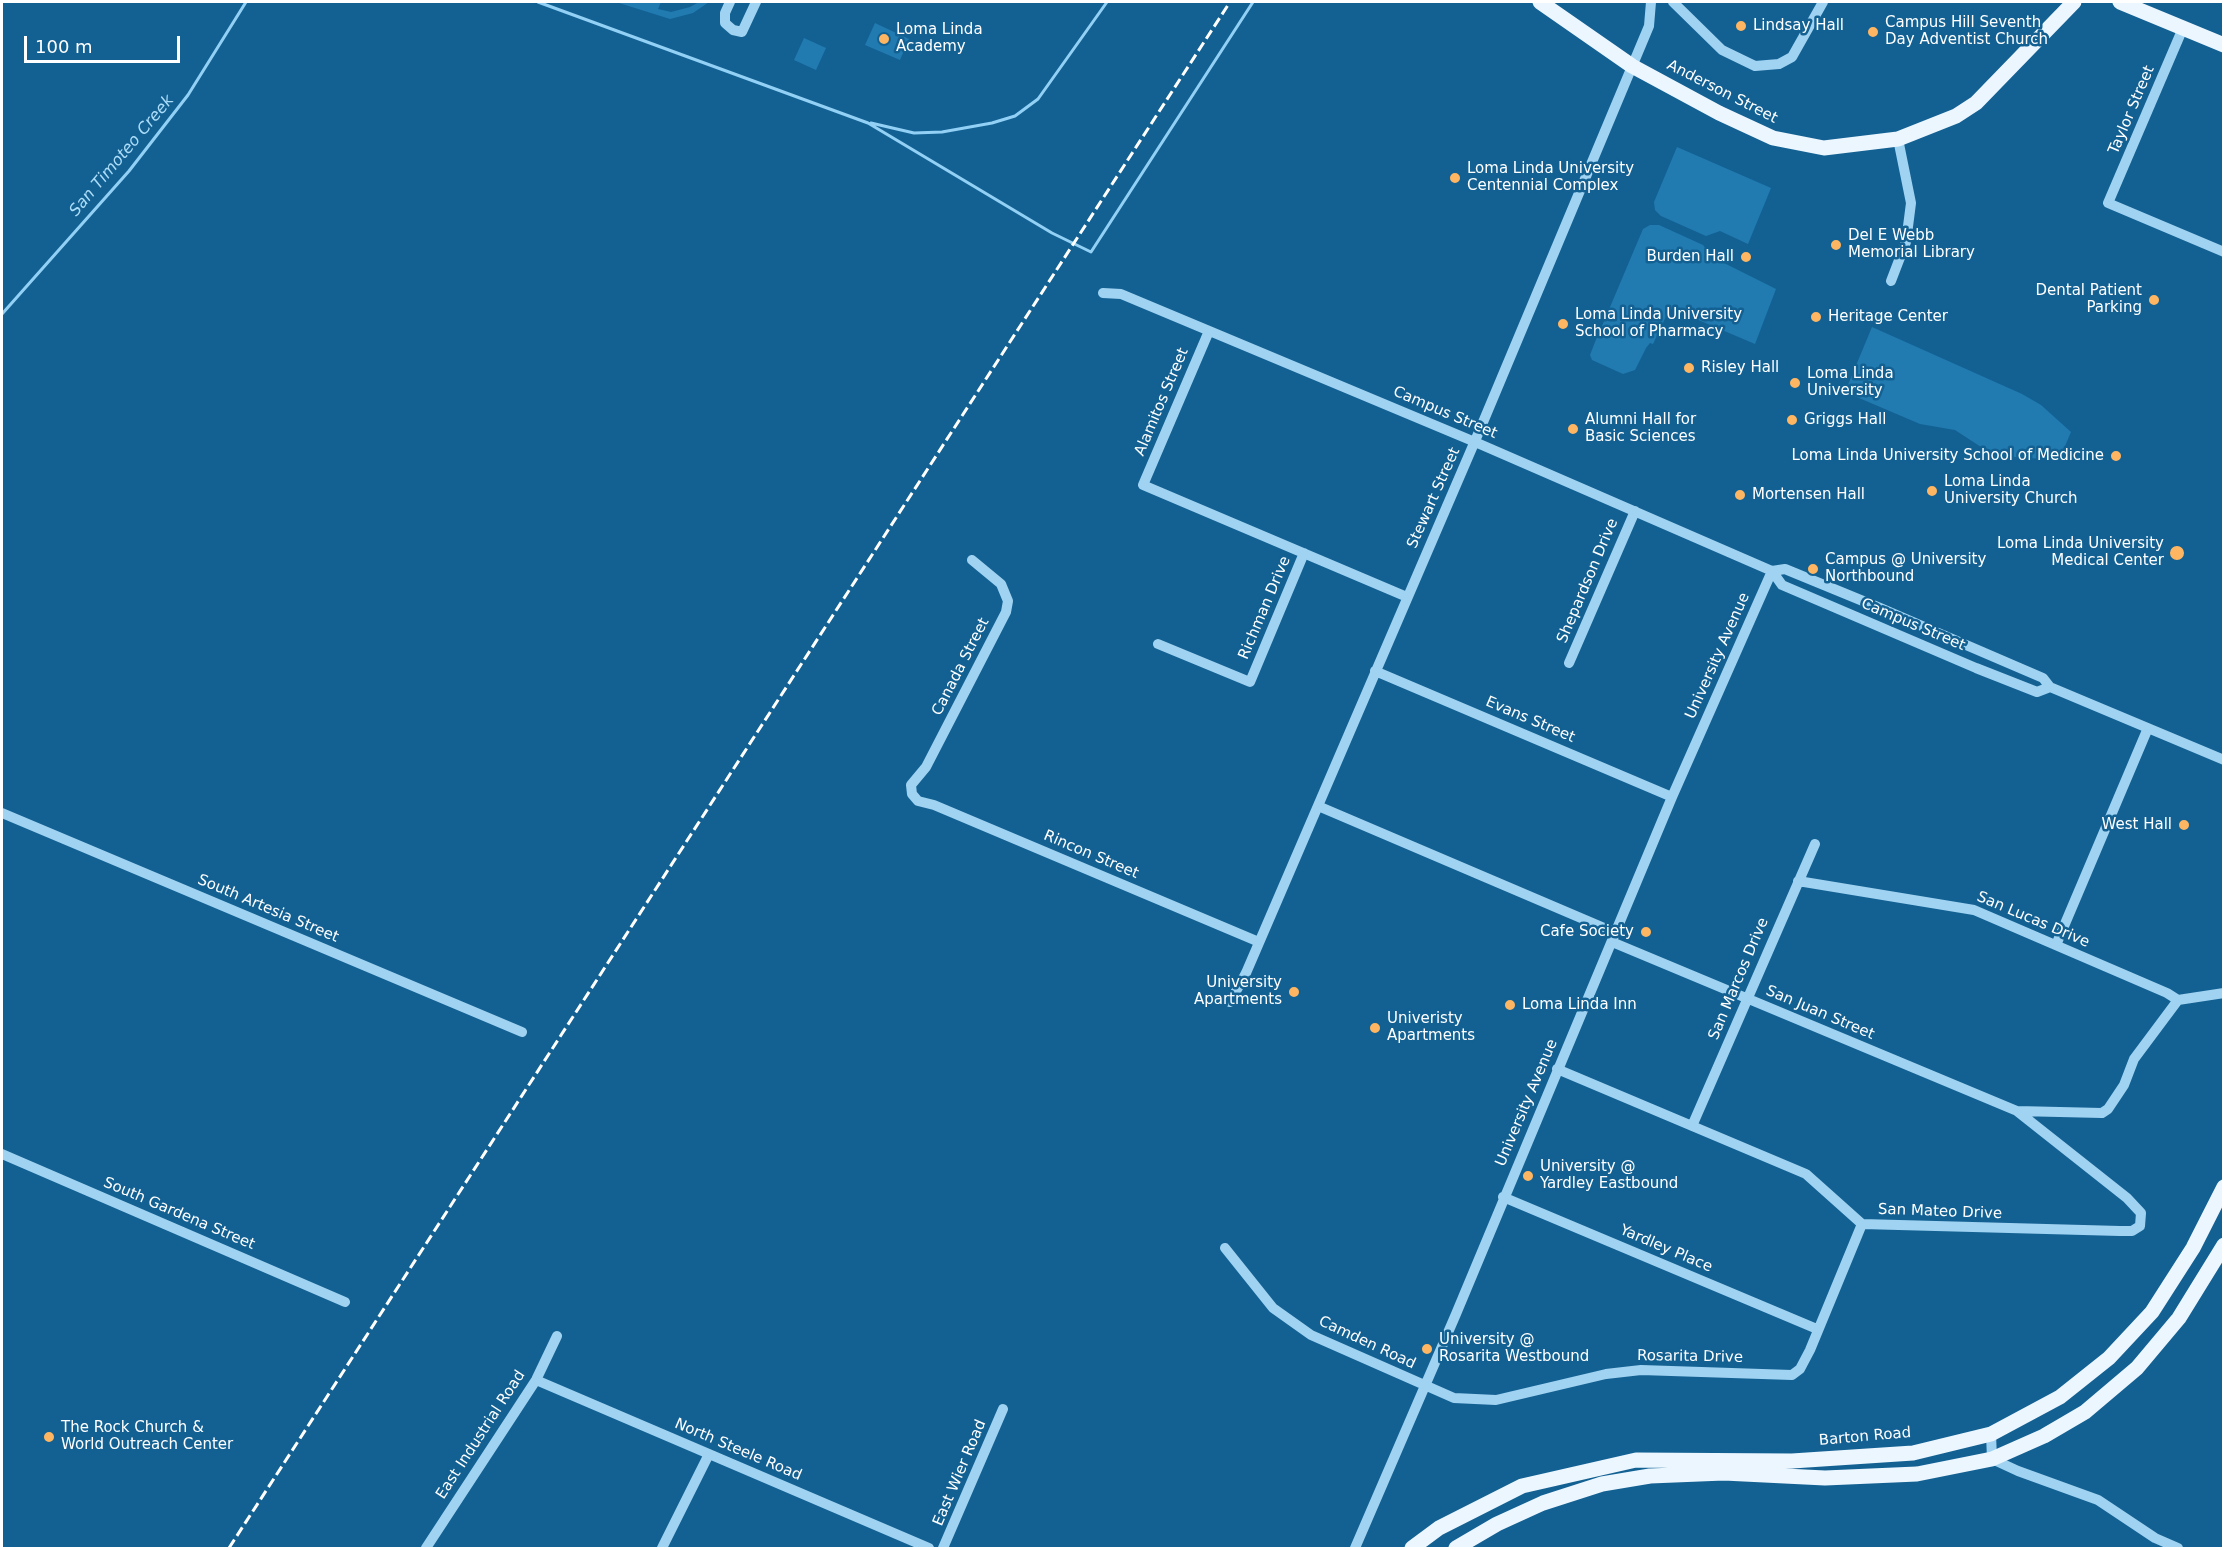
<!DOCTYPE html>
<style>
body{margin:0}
#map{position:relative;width:2225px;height:1550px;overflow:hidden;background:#136193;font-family:"DejaVu Sans",sans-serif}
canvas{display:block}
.frame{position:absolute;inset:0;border:3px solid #fff;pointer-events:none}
.scale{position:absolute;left:24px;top:36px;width:156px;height:27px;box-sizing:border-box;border:3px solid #fff;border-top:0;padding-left:8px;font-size:18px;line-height:21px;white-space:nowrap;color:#fff;-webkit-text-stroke:4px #136193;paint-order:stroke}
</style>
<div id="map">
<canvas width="2225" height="1550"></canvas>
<div class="frame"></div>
<div class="scale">100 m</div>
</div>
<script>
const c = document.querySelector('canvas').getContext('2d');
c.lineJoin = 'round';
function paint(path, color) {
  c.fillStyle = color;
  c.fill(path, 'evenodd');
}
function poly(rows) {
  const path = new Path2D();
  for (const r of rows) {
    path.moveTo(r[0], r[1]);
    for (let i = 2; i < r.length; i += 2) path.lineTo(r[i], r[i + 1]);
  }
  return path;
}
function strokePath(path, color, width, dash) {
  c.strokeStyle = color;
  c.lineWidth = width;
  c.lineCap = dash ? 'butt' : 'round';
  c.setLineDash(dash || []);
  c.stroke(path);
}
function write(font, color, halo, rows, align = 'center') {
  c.font = font + ' "DejaVu Sans",sans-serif';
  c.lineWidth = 5;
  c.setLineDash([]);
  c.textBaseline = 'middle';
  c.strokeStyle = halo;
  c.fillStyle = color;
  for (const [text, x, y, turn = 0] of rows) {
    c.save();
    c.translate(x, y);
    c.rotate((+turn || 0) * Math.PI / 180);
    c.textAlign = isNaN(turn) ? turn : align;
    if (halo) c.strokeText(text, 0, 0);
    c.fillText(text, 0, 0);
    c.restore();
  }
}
paint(poly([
 [616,2,661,2,658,9,671,12,690,7,699,2,709,2,693,13,670,19],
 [875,23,909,39,900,60,865,45],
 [804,38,826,48,816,70,794,60],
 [1677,147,1771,188,1748,244,1720,231,1706,236,1661,216,1655,210,1654,202],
 [1650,225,1659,225,1703,245,1712,257,1776,289,1755,344,1670,308,1653,344,1650,343,1646,348,1635,370,1623,374,1592,360,1590,355,1597,337,1604,329,1602,326,1643,229],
 [1872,327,2022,394,2041,405,2071,432,2059,460,2015,457,1981,447,1955,430,1920,424,1845,392]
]), '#217bb0');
strokePath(poly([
 [538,2,868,123,1052,233,1091,252,1253,2],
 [871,123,914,133,942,132,992,123,1015,116,1038,99,1107,2],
 [2,314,129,171,188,95,246,2]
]), '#92d1f5', 3);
strokePath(poly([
 [730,2,725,13,725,23,733,30,742,32,756,2],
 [1673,2,1722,50,1755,66,1779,64,1792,57,1823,2],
 [2183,28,2108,203,2224,252],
 [1891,281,1906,242,1911,203,1898,139],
 [1103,293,1121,294,1475,442,1772,571,1785,569,1880,608,2043,678,2050,687,2224,760],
 [1209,331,1143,485,1407,597],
 [972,560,1001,584,1008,601,1006,612,926,767,911,785,912,794,918,801,934,805,1259,942],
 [1772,571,1782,585,1976,668,2037,692,2050,687],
 [1158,644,1250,682,1304,553],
 [1569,663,1635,511],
 [1375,671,1672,797],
 [1318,806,1616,933],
 [2,813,522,1032],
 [1798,881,1974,910,2167,993,2178,1000],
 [2056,945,2148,728],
 [1230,1002,1246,973,1481,427,1649,26,1651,2],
 [1557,1069,1806,1174,1862,1224,2120,1231,2132,1231,2140,1226,2141,1213,2127,1198,2017,1111,1612,942],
 [2017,1111,2102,1113,2108,1109,2124,1085,2134,1059,2178,1000,2224,993],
 [1692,1126,1815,844],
 [2,1154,345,1302],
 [1503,1197,1817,1329],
 [1225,1248,1273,1308,1311,1335,1454,1398,1496,1400,1606,1374,1641,1370,1792,1375,1800,1369,1810,1350,1862,1224],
 [536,1380,929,1548],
 [1991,1434,1992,1459,2018,1471,2098,1500,2155,1538,2178,1548],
 [426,1548,536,1380,557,1336],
 [662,1548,709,1454],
 [943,1548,1003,1409],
 [1355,1548,1456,1314,1672,797,1772,571]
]), '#a0d3f2', 10);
strokePath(poly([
 [1540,2,1632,66,1719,113,1773,138,1824,148,1898,139,1956,116,1976,103,2074,2],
 [2120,2,2224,45],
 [1412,1548,1439,1528,1522,1486,1636,1460,1792,1461,1913,1453,1991,1434,2060,1397,2109,1358,2152,1312,2193,1248,2224,1187],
 [1456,1548,1497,1524,1543,1503,1602,1484,1650,1476,1724,1473,1825,1478,1917,1474,1992,1459,2044,1436,2085,1412,2137,1368,2179,1318,2224,1245]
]), '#ecf6ff', 15);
strokePath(poly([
 [229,1548,1230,2]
]), '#fff', 3, [10, 4.5]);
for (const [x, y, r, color] of [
 [1741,26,6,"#ffb662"],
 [1873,32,6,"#ffb662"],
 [884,39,6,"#ffb662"],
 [1455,178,6,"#ffb662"],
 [1836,245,6,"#ffb662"],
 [1746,257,6,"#ffb662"],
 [2154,300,6,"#ffb662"],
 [1816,317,6,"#ffb662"],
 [1563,324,6,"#ffb662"],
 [1689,368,6,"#ffb662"],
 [1795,383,6,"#ffb662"],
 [1792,420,6,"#ffb662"],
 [1573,429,6,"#ffb662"],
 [2116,456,6,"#ffb662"],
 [1932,491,6,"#ffb662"],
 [1740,495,6,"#ffb662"],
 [2177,553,8,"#ffb662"],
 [1813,569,6,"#ffb662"],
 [2184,825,6,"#ffb662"],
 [1646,932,6,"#ffb662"],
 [1294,992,6,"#ffb662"],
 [1510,1005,6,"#ffb662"],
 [1375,1028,6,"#ffb662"],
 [1528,1176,6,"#ffb662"],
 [1427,1349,6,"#ffb662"],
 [49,1437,6,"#ffb662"]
]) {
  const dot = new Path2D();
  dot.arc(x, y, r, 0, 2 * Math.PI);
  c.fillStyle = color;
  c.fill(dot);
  strokePath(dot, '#136193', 2);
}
write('15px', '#fff', '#136193', [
 ["Campus Hill Seventh",1885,23],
 ["Day Adventist Church",1885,40],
 ["Lindsay Hall",1753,26],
 ["Loma Linda",896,30],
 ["Academy",896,47],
 ["Loma Linda University",1467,169],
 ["Centennial Complex",1467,186],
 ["Del E Webb",1848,236],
 ["Memorial Library",1848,253],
 ["Burden Hall",1734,257,"right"],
 ["Dental Patient",2142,291,"right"],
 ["Parking",2142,308,"right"],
 ["Loma Linda University",1575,315],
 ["School of Pharmacy",1575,332],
 ["Heritage Center",1828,317],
 ["Risley Hall",1701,368],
 ["Loma Linda",1807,374],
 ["University",1807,391],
 ["Alumni Hall for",1585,420],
 ["Basic Sciences",1585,437],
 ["Griggs Hall",1804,420],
 ["Loma Linda University School of Medicine",2104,456,"right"],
 ["Loma Linda",1944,482],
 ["University Church",1944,499],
 ["Mortensen Hall",1752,495],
 ["Loma Linda University",2164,544,"right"],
 ["Medical Center",2164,561,"right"],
 ["Campus @ University",1825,560],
 ["Northbound",1825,577],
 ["West Hall",2172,825,"right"],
 ["Cafe Society",1634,932,"right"],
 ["University",1282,983,"right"],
 ["Apartments",1282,1000,"right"],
 ["Loma Linda Inn",1522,1005],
 ["Univeristy",1387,1019],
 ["Apartments",1387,1036],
 ["University @",1540,1167],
 ["Yardley Eastbound",1540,1184],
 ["University @",1439,1340],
 ["Rosarita Westbound",1439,1357],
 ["The Rock Church &",61,1428],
 ["World Outreach Center",61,1445]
], 'left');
write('15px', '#fff', '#136193', [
 ["Anderson Street",1722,92,27],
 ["Taylor Street",2132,110,-67],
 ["Alamitos Street",1162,402,-67],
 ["Campus Street",1445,413,23],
 ["Stewart Street",1434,498,-66],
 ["Shepardson Drive",1588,581,-67],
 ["Richman Drive",1265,608,-67],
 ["Campus Street",1913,625,23],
 ["University Avenue",1718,656,-66],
 ["Canada Street",961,667,-63],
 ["Evans Street",1530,720,23],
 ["Rincon Street",1091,855,23],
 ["South Artesia Street",268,909,23],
 ["San Lucas Drive",2033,920,23],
 ["San Marcos Drive",1739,979,-67],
 ["San Juan Street",1820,1013,23],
 ["University Avenue",1527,1103,-67],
 ["San Mateo Drive",1940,1212,2],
 ["South Gardena Street",179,1214,23],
 ["Yardley Place",1666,1249,23],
 ["Camden Road",1367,1343,25],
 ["Rosarita Drive",1690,1357,1],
 ["East Industrial Road",481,1435,-57],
 ["Barton Road",1865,1437,-5],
 ["North Steele Road",738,1450,23],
 ["East Wier Road",960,1473,-67]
]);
write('italic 16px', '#acddf9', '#136193', [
 ["San Timoteo Creek",122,156,-50]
]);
</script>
